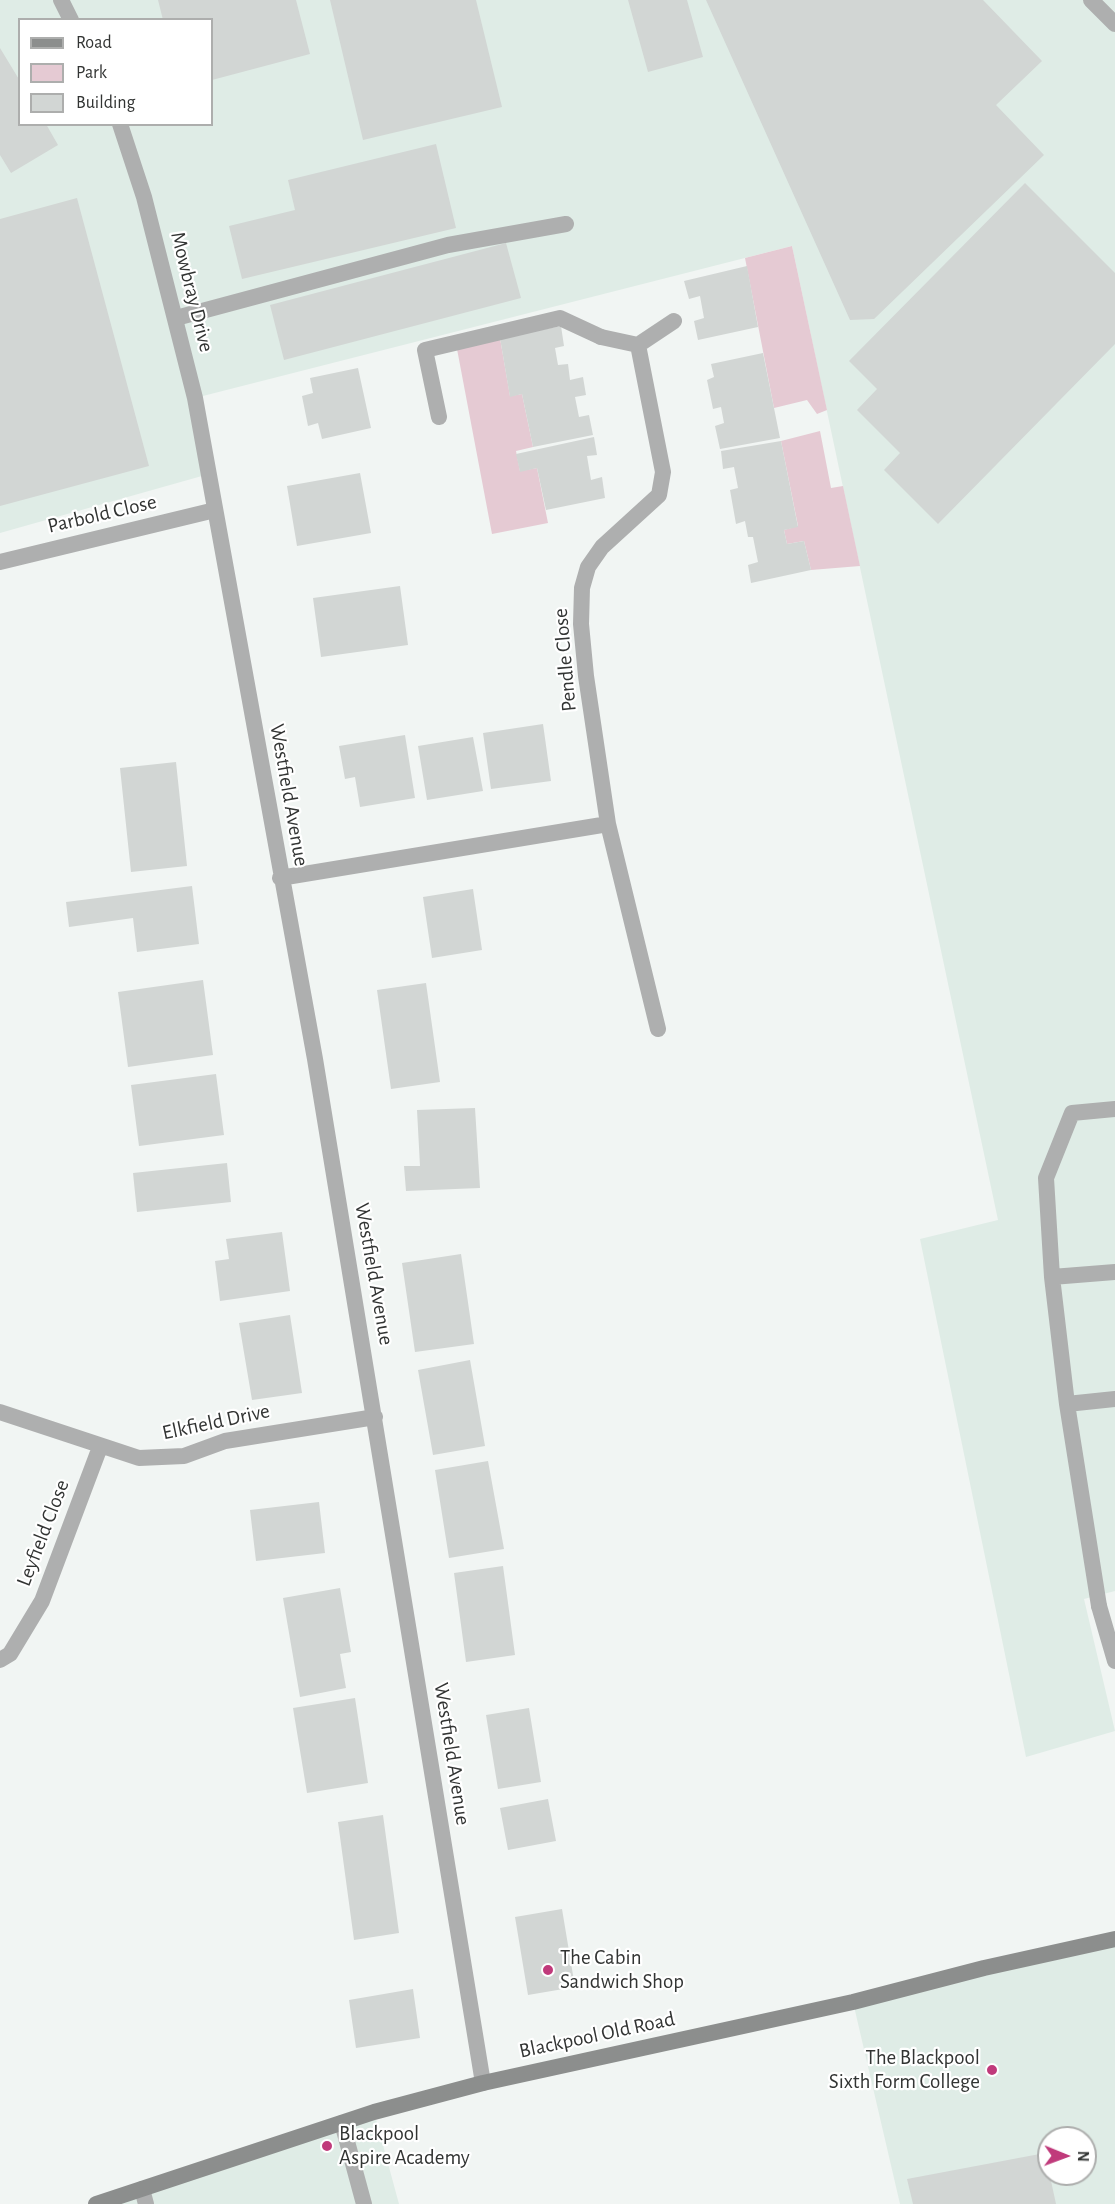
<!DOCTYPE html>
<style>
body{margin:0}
#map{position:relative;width:1115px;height:2204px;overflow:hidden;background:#f1f5f3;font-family:"Alegreya Sans",sans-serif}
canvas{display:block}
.legend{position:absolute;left:18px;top:18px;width:195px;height:108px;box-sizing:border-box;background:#fff;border:2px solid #adaead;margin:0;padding:8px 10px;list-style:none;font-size:18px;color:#323433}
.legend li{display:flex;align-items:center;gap:12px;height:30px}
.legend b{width:30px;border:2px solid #adaead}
.north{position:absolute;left:1037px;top:2126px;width:60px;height:60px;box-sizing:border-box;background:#fff;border:2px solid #adaead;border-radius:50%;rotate:91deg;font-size:16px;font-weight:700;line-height:24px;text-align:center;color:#323433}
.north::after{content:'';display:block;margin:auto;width:21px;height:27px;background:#c03a7b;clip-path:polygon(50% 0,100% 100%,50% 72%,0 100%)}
</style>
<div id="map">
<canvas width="1115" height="2204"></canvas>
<ul class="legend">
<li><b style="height:8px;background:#8c8e8d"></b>Road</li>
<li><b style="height:16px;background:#e5cad3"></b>Park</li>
<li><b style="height:16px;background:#d2d6d4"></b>Building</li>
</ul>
<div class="north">N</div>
</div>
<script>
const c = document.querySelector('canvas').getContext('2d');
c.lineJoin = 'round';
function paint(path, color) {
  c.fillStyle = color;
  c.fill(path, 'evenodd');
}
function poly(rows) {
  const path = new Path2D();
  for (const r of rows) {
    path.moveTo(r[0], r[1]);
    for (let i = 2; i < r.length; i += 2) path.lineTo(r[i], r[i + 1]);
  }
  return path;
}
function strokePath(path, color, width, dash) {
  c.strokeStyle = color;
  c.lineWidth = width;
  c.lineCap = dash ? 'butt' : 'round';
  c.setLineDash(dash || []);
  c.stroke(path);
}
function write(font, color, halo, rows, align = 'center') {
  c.font = font + ' "Alegreya Sans",sans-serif';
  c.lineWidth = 4.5;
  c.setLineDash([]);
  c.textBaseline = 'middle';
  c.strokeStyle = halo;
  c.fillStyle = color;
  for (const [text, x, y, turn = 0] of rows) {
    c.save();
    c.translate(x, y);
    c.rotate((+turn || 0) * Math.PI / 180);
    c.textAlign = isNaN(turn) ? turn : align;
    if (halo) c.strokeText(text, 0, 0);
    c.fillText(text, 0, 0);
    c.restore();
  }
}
paint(poly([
 [0,0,1115,0,1115,1591,1084,1599,1115,1731,1026,1757,920,1239,998,1220,792,246,195,398,209,474,0,533],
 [20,20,212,20,212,124,20,124],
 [1115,1939,1115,2204,900,2204,853,2002],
 [1049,2138,1085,2138,1085,2174,1049,2174],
 [374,2112,399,2204,96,2204]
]), '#dfece6');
paint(poly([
 [792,246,827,410,817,414,807,400,774,408,745,258],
 [500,338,510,396,522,394,533,447,516,451,520,471,537,468,548,523,492,534,457,349],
 [820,431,831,488,843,486,860,566,811,570,804,541,787,544,784,530,798,526,781,441]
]), '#e5cad3');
paint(poly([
 [158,0,296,0,310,54,212,80,212,20,163,20],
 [330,0,476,0,502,107,363,140],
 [628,0,687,0,703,57,648,72],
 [706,0,983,0,1042,61,996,105,1044,155,874,319,850,320],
 [0,48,20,81,20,124,46,124,58,145,11,173,0,155],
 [436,144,456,228,242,279,229,226,295,210,288,180],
 [1025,183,1115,273,1115,344,938,524,884,470,900,453,857,410,877,389,849,361],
 [77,198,149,466,0,506,0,219],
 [506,243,521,298,284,360,270,305],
 [747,266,758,327,698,340,694,321,704,318,700,296,689,299,684,281],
 [561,326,564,346,555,348,558,365,568,364,570,380,583,377,586,395,575,397,579,417,589,415,593,435,533,447,522,394,510,397,500,338],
 [763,353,780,438,720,449,715,426,724,423,721,407,713,409,707,380,714,377,711,364],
 [358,368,371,428,322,439,318,423,308,426,302,396,313,393,310,378],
 [594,437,597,455,587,456,591,480,602,477,605,498,546,510,537,468,520,472,516,454],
 [781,441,798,527,784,530,787,544,804,541,811,570,751,583,748,565,758,562,753,537,748,537,745,521,736,524,730,490,738,488,734,467,723,469,721,451],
 [360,473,371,533,297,546,287,486],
 [400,586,408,645,321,657,313,598],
 [543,724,551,781,491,789,483,733],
 [405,735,415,798,360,807,355,777,345,779,339,746],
 [473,737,483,791,427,800,418,746],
 [176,762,187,866,131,872,120,768],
 [192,886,199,944,137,952,133,918,69,927,66,902],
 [473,889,482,950,432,958,423,897],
 [203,980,213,1055,128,1067,118,992],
 [426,983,440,1082,391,1089,377,990],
 [216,1074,224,1135,139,1146,131,1085],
 [475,1108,480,1188,406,1191,404,1166,420,1166,417,1110],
 [227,1163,231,1202,137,1212,133,1173],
 [282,1232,290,1291,220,1301,215,1261,229,1259,226,1239],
 [461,1254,474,1344,415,1352,402,1263],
 [290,1315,302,1393,252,1400,239,1323],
 [470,1360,485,1446,433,1455,418,1370],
 [488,1461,504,1549,449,1558,435,1470],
 [319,1502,325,1553,256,1561,250,1510],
 [503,1566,515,1655,466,1662,454,1573],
 [340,1588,351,1652,340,1654,346,1688,300,1697,283,1598],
 [355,1698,368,1783,307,1793,293,1708],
 [529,1708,541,1782,498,1789,486,1715],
 [548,1799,556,1841,508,1850,500,1808],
 [383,1815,399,1933,354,1940,338,1822],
 [562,1909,575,1987,528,1995,515,1917],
 [413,1989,420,2038,356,2048,349,2000],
 [1045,2153,1056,2204,913,2204,907,2179]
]), '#d2d6d4');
strokePath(poly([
 [176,318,448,245,566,224],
 [439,417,425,350,560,318,601,337],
 [1052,1277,1115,1272],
 [1067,1404,1115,1399],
 [1099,1606,1067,1404,1052,1277,1046,1178,1072,1113,1115,1109],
 [342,2123,364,2204],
 [142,2189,146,2204]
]), '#aeafaf', 16);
strokePath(poly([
 [61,0,71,20],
 [1091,0,1115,24],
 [120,124,144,197,195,398,315,1059,483,2083],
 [601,337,638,345,663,472,659,495,602,547,588,567,582,588,581,624,586,676,608,824,658,1029],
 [638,345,674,321],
 [0,562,215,510],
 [280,878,608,824],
 [0,1412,139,1458,184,1456,225,1441,375,1417],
 [1099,1606,1115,1661],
 [0,1660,10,1654,42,1601,100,1447]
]), '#aeafaf', 16);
strokePath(poly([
 [96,2204,374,2112,483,2083,853,2002,984,1968,1115,1939]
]), '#8c8e8d', 16);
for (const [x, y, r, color] of [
 [548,1970,6,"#c03a7b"],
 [992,2070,6,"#c03a7b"],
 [327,2146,6,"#c03a7b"]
]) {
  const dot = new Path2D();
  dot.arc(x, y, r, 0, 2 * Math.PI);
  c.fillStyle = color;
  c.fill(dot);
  strokePath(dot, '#fff', 2);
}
write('21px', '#323433', '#fff', [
 ["Mowbray Drive",192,292,76],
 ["Parbold Close",102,514,-13],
 ["Pendle Close",565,660,-95],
 ["Westfield Avenue",289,795,80],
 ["Westfield Avenue",374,1274,80],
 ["Elkfield Drive",216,1422,-12],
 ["Leyfield Close",43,1533,-69],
 ["Westfield Avenue",452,1754,81],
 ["Blackpool Old Road",597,2035,-12]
]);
write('21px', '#323433', '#fff', [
 ["The Cabin",560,1958],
 ["Sandwich Shop",560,1982],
 ["The Blackpool",980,2058,"right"],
 ["Sixth Form College",980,2082,"right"],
 ["Blackpool",339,2134],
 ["Aspire Academy",339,2158]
], 'left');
</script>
